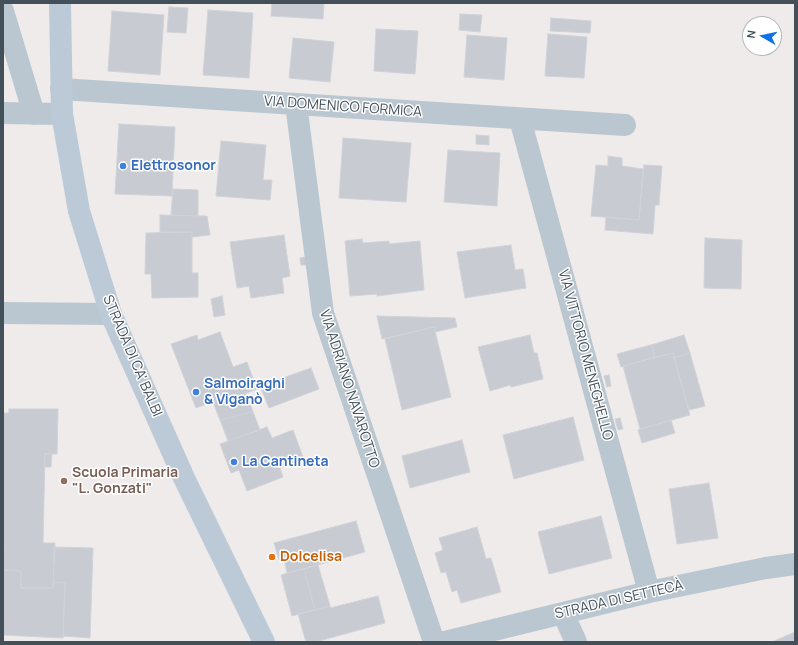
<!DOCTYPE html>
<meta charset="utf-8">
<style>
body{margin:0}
#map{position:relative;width:798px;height:645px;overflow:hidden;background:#efebeb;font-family:Manrope,sans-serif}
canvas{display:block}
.frame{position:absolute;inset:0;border:4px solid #43505a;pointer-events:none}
.north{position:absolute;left:742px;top:16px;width:40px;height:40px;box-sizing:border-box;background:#fff;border:1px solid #b4b9bd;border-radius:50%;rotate:279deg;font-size:11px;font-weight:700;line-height:16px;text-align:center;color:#43505a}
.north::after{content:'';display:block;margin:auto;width:14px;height:18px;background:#0d72e7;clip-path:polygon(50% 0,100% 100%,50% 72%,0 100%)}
</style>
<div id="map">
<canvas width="798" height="645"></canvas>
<div class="frame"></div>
<div class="north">N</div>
</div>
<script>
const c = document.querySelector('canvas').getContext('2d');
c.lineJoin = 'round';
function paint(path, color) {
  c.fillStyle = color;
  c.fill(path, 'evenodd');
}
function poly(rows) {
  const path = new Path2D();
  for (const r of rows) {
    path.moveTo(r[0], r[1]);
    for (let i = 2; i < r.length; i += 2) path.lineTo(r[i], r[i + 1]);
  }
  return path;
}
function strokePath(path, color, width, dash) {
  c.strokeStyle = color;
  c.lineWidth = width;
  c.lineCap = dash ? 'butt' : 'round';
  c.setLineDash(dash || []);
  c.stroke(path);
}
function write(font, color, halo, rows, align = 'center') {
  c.font = font + ' Manrope,sans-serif';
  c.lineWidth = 3;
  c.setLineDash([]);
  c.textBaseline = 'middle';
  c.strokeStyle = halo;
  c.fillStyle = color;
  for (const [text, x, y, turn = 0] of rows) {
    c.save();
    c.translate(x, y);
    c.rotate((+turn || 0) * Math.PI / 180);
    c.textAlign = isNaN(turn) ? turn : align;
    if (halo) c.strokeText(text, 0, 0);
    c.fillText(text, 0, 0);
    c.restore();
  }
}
const building = poly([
 [272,3,324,3,323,19,271,16,272,3],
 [169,7,188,8,186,33,167,32,169,7],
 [208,10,253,13,249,78,203,75,208,10],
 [112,11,164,15,160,75,108,71,112,11],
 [460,14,482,15,480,32,459,30,460,14],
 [551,18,591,21,590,33,550,31,551,18],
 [376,29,418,31,415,74,374,71,376,29],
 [548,34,587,37,584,78,545,76,548,34],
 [467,35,507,38,504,80,464,77,467,35],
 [293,38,334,42,330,82,289,78,293,38],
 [119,124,175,127,172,196,115,194,119,124],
 [476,135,489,136,489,145,476,144,476,135],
 [343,138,411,143,406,202,339,198,343,138],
 [221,141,266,145,263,180,272,180,270,200,216,196,221,141],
 [448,150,500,153,497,206,444,202,448,150],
 [608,156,622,158,622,166,643,169,639,220,591,216,596,165,608,166,608,156],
 [644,165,662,166,659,205,655,205,653,234,605,230,606,217,639,220,644,165],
 [173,189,198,190,198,216,171,215,173,189],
 [160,215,207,216,210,235,192,237,192,232,160,232,160,215],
 [192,232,192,273,198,273,198,297,152,298,151,274,145,274,146,233,192,232],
 [284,235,290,276,282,278,284,293,251,298,249,286,237,288,230,242,284,235],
 [705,238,742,240,741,289,704,288,705,238],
 [362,239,363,243,389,241,389,244,420,241,424,290,377,296,377,294,350,296,345,241,362,239],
 [511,245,515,270,523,269,526,288,465,298,457,252,511,245],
 [306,257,307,265,301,265,300,258,306,257],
 [222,296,225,315,214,317,211,299,222,296],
 [377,316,455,318,457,327,435,332,434,327,382,339,377,316],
 [434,327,451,397,402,410,385,339,434,327],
 [220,332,233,367,247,362,257,389,223,402,222,398,196,408,171,344,197,335,198,340,220,332],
 [530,335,534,353,537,353,543,379,511,387,510,385,490,391,478,347,530,335],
 [684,335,690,353,674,358,673,353,655,357,651,345,684,335],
 [651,345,655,357,621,367,617,354,651,345],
 [673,353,690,415,640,429,623,366,673,353],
 [690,353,705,406,689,410,674,358,690,353],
 [311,368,319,389,269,408,260,386,311,368],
 [609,375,611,386,607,387,604,376,609,375],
 [246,393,253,412,220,420,213,402,222,398,223,402,246,393],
 [9,409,58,409,57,454,45,454,43,543,55,543,53,588,21,588,21,571,3,570,3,413,9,413,9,409],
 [253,412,260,430,228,441,220,420,253,412],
 [573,417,584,460,514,479,503,435,573,417],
 [620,418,623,429,618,430,615,419,620,418],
 [671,420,675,433,642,443,638,430,671,420],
 [267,427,272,438,293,430,304,460,280,468,283,477,247,491,239,470,231,473,220,444,267,427],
 [462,440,470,472,410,488,402,456,462,440],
 [45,454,52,454,51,467,44,467,45,454],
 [709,483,718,538,677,544,669,489,709,483],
 [601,516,612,558,549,574,538,532,601,516],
 [356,521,365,552,287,573,284,559,279,560,274,543,356,521],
 [477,527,486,559,491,558,501,592,461,603,457,590,452,592,446,572,441,573,435,553,443,550,439,538,477,527],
 [3,546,4,546,3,570,21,571,21,588,53,588,53,582,65,583,63,638,3,635,3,546],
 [54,547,93,548,90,638,63,636,65,583,53,582,54,547],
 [318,565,330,606,315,610,304,569,318,565],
 [304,569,315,610,292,616,281,575,304,569],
 [378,596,385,623,315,642,306,642,298,614,330,606,330,608,378,596],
 [795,632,795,642,772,642,795,632]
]);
paint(building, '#c8cbd1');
strokePath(building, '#cfd2d8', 1);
strokePath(poly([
 [3,11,34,114],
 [61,89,625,125],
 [296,104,323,313,434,642],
 [3,113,62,114],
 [520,119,649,592],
 [3,313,111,314],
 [563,613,576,642],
 [445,642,649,592,766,568,795,564]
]), '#bbc7d0', 22);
strokePath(poly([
 [60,3,62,114,79,211,111,314,184,478,264,642]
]), '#bccad7', 22);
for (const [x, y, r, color] of [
 [123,166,4,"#3f7fe0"],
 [196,392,4,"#3f7fe0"],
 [234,462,4,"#3f7fe0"],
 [64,481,4,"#8d6e63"],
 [272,557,4,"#e8710a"]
]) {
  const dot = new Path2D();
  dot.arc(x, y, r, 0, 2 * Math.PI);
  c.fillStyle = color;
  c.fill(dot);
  strokePath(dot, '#fff', 1.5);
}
write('14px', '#43505a', '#fff', [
 ["VIA DOMENICO FORMICA",343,107,4],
 ["VIA VITTORIO MENEGHELLO",585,355,75],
 ["STRADA DI CA' BALBI",132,356,67],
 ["VIA ADRIANO NAVAROTTO",349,389,72],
 ["STRADA DI SETTECÀ",619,600,-13]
]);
write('bold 14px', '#366cbe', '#fff', [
 ["Elettrosonor",131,166],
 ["Salmoiraghi",204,384],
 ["& Viganò",204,400],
 ["La Cantineta",242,462]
], 'left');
write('bold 14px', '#785e54', '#fff', [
 ["Scuola Primaria",72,473],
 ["\"L. Gonzati\"",72,489]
], 'left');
write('bold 14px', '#c56008', '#fff', [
 ["Dolcelisa",280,557]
], 'left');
</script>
